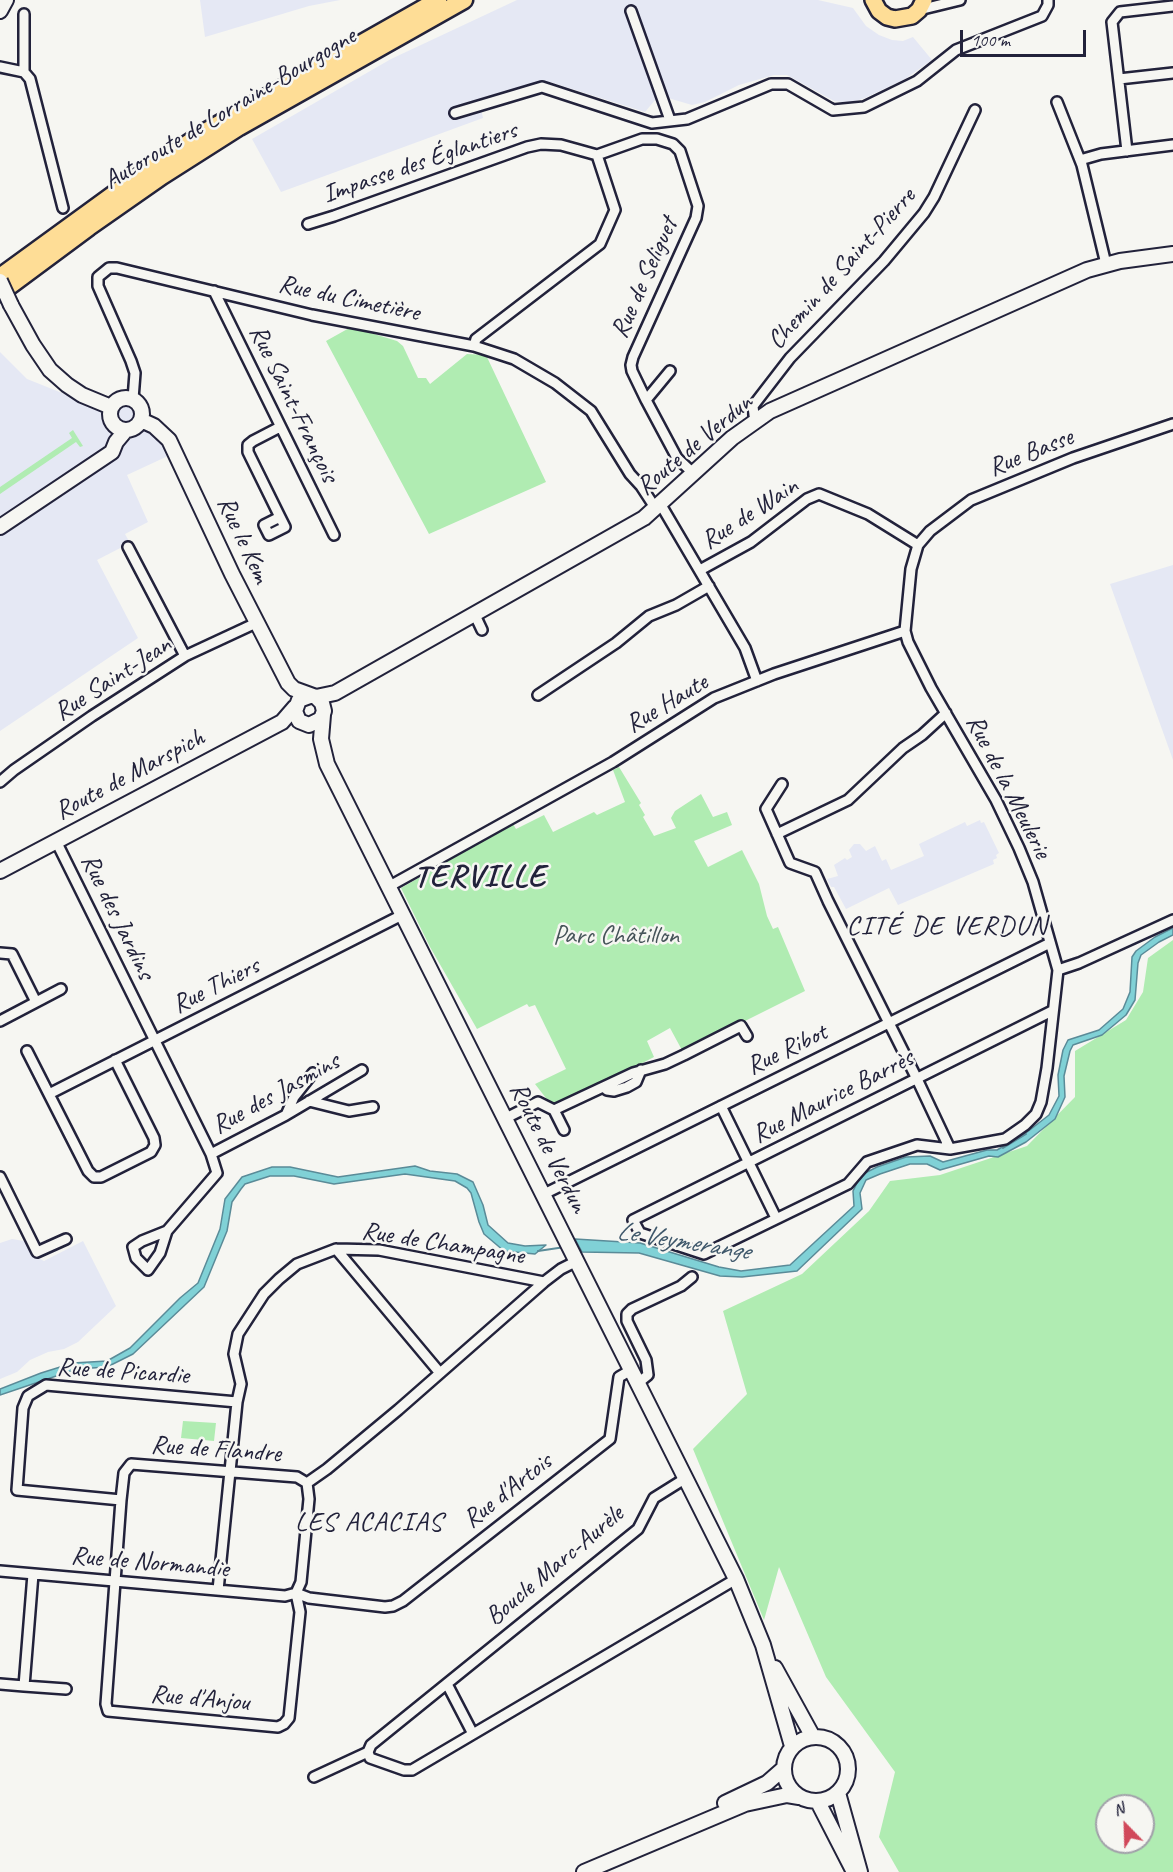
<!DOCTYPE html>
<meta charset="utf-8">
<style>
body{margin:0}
#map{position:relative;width:1173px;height:1872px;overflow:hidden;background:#f6f6f2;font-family:Caveat,sans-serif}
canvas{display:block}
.north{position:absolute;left:1095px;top:1794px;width:60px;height:60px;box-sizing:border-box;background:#f6f6f2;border:2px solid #a1a1a9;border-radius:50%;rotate:337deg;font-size:16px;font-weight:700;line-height:24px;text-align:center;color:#22223b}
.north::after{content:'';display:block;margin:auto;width:21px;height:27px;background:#d1495b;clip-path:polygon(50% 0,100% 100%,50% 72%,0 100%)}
.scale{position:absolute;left:960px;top:30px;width:126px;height:27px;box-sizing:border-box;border:3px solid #22223b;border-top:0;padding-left:8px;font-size:18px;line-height:21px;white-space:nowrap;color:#22223b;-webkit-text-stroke:4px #f6f6f2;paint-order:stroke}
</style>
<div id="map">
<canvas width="1173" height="1872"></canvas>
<div class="north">N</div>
<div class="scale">100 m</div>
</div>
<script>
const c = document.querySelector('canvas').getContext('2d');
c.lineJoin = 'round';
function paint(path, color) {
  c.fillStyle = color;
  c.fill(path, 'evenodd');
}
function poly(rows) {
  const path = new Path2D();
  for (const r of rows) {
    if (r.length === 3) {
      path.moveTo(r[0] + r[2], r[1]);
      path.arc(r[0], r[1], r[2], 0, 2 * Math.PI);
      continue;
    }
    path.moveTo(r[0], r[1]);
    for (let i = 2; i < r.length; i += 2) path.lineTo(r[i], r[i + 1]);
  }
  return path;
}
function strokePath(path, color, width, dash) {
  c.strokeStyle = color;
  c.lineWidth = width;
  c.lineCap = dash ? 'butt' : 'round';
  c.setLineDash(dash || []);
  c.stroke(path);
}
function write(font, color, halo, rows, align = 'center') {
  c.font = font + ' Caveat,sans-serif';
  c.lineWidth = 5;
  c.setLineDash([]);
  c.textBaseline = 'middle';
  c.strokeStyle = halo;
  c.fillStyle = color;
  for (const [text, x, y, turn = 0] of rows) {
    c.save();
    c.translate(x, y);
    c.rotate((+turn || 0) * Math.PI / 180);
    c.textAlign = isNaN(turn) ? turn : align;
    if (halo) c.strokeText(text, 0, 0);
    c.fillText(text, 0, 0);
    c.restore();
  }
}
paint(poly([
 [200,0,340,0,309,6,205,37],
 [517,0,818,0,853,8,866,26,879,35,892,40,903,41,913,37,932,60,905,79,865,98,850,103,834,101,787,75,774,75,739,85,705,102,692,105,668,98,655,100,645,112,550,82,535,83,479,100,483,118,281,192,252,139,391,59],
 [0,352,27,379,72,397,131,406,158,433,168,456,127,475,148,522,125,534,130,543,97,560,138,638,0,731],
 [1173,565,1173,760,1110,584],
 [980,820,981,823,984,822,999,853,996,855,997,858,993,860,994,864,898,905,889,888,846,909,834,887,831,887,827,879,838,876,834,865,845,858,847,860,852,857,849,850,854,844,860,844,866,851,875,846,882,861,886,859,891,870,924,856,919,844,965,822,967,826],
 [12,1239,24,1241,34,1256,44,1261,83,1241,116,1306,78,1342,64,1349,48,1352,30,1360,17,1372,0,1379,0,1243]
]), '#e5e8f4');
paint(poly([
 [351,327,397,341,403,346,418,378,426,378,430,384,467,354,486,355,546,482,429,534,326,341],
 [73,430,83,446,80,447,76,442,0,494,0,487,72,438,69,433],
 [619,767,641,803,639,805,645,815,643,817,654,836,676,828,671,818,675,811,701,794,713,817,727,812,732,825,694,841,708,867,742,850,759,884,767,916,773,929,778,927,805,991,683,1052,670,1028,647,1041,654,1057,565,1103,549,1102,535,1084,566,1069,535,1005,529,1007,527,1004,477,1029,430,947,401,888,513,824,516,829,544,815,553,832,594,812,597,815,625,802,613,770],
 [1173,940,1173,1872,899,1872,879,1837,895,1772,826,1677,779,1567,764,1620,693,1449,747,1394,723,1311,802,1274,869,1211,890,1181,940,1175,1027,1146,1075,1097,1075,1051,1126,1020,1143,992,1148,958],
 [1107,1806,1143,1806,1143,1842,1107,1842],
 [183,1421,216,1423,214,1441,181,1438]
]), '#b0ecb2');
const water = poly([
 [1173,928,1173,935,1159,942,1141,955,1138,963,1135,1000,1126,1015,1102,1035,1073,1045,1070,1051,1064,1076,1065,1097,1055,1119,1026,1142,998,1157,989,1156,940,1170,927,1164,910,1164,880,1174,866,1180,860,1193,862,1209,797,1271,742,1277,720,1276,639,1253,582,1252,575,1239,640,1243,719,1267,741,1271,790,1265,854,1206,853,1191,861,1175,877,1167,906,1157,930,1156,943,1162,987,1150,997,1150,1022,1136,1049,1115,1059,1096,1058,1075,1063,1050,1068,1040,1099,1030,1123,1009,1130,992,1132,957,1136,951,1155,937,1173,928],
 [415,1166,430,1171,457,1174,473,1182,483,1205,488,1225,508,1243,525,1246,546,1245,535,1254,504,1251,484,1234,479,1222,471,1193,467,1188,455,1181,405,1174,334,1184,294,1176,270,1176,245,1184,241,1189,232,1202,227,1231,204,1287,133,1354,107,1367,77,1369,0,1395,0,1389,41,1373,73,1363,107,1361,130,1348,180,1298,198,1283,220,1229,225,1199,242,1177,272,1167,290,1167,338,1177,415,1166]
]);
paint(water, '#80d1d6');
strokePath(water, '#5a8b98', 1.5);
strokePath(poly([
 [1003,1148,1026,1134],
 [538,1251,565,1247]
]), '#5a8b98', 2);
const street = poly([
 [919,10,960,0],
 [631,11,670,120],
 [24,14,24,72,30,79,63,208],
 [0,67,24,72],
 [1119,79,1173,73],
 [1057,102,1082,165,1106,264],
 [455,113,542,87,652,123,687,119,771,84,788,84,833,110,864,107,917,81,956,50,1042,16,1048,5,1048,0],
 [1127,151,1112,22,1120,12,1173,6],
 [597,155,642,139,657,139,673,144,680,151,698,206,696,218,633,357,631,365,632,371,646,400,677,458,693,473],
 [1080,160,1101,154,1173,145],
 [308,224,334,216,527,147,541,144,561,145,597,155,615,210,600,244,476,339,474,346],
 [214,291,334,535],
 [133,399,135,373,131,361,98,286,98,277,109,268,117,268,312,315,474,346,514,359,555,383,591,411,630,474,641,486,656,509],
 [646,400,670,371],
 [756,419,754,415,753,406,790,358,884,261,924,213,934,197,975,110],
 [661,505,745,648,757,681],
 [280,517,264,525,269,535,285,527,280,517,248,452,248,445,253,441,280,427],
 [128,547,185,656],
 [700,570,751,542,807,499,819,494,868,514,918,545],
 [474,613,482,630],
 [538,695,616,643,649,616,676,605,709,586],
 [0,782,14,770,92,716,185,656,256,623],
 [782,784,766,809,790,863,815,872,828,901,917,1079,950,1149],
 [777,834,848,800,903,748,922,735,946,713],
 [56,841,211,1154,217,1173,167,1231,160,1253,148,1270,136,1258,133,1247,142,1241,167,1231],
 [388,887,613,762,714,698,774,674,905,631],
 [0,953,12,954,36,1002],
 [1058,970,1079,963,1173,920],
 [1052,1011,633,1220,640,1233,704,1254,848,1184,867,1162,917,1145,950,1149,1005,1139,1025,1125,1036,1114,1041,1102,1047,1068,1058,970,1033,882,1019,848,996,800,931,688,908,642,905,631,911,569,918,545,930,531,971,500,1073,458,1173,424],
 [0,1021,61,989],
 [27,1051,88,1171,94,1177,101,1177,151,1152,155,1145,154,1138,115,1060],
 [604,1087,607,1090,614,1091,627,1087,636,1082,641,1070],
 [49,1094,402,915],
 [309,1101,349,1111,373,1107],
 [721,1106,776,1218],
 [286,1115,294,1097,313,1073],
 [506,1118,538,1102,554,1110],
 [564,1130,554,1110,633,1073,665,1064,684,1055,741,1026,747,1036],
 [211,1154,286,1115,362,1070],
 [0,1177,37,1252,66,1239],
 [544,1194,1050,943],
 [336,1249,440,1373],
 [638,1383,648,1375,646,1360,627,1321,627,1314,632,1309,681,1286,692,1277],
 [686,1478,654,1498,638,1529,371,1745,368,1752,370,1758,404,1770,412,1770,736,1579],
 [307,1483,327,1469,398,1410,544,1282,561,1269,577,1261],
 [121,1500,17,1490,23,1408,28,1396,46,1385,237,1402],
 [0,1571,285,1596,296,1593],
 [218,1590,237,1402,241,1384,234,1354,238,1334,264,1294,279,1279,297,1264,336,1249,379,1250,544,1282],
 [296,1593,300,1612,289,1718,284,1724,278,1727,108,1711,106,1704,121,1500,124,1473,131,1464,297,1477,307,1483],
 [296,1593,309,1598,385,1607,393,1606,403,1601,610,1439,619,1377,631,1370],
 [296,1593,301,1582,309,1499,307,1483],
 [0,1684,24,1686,33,1574],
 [447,1684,473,1734],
 [24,1686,66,1689],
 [314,1777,368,1752]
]);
const secondary = poly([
 [0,11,6,0],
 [11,305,33,345,50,370,67,385,82,395,111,407],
 [126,414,16],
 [141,420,154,426,169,440,232,574,288,683,294,689,316,697,322,703,324,711,321,719,309,725,299,721,295,711,299,700,310,696],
 [0,527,112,452,116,442,126,430],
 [316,697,335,693,644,518,732,438,770,411,1087,270,1120,261,1173,254],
 [323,715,321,739,327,764,736,1579,763,1645,792,1746],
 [0,871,282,722,295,707],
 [775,1668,813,1737],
 [816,1769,32],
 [838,1793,860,1872],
 [818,1802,854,1872],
 [725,1803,767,1783,783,1769],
 [584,1872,745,1804,787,1795,799,1797]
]);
const primary = poly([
 [873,0,879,11,887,17,895,19,912,16,919,10,924,0]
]);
const highway = poly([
 [0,277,125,186,205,132,438,0],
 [0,293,89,227,162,176,239,127,464,0]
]);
strokePath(street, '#22223b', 14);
strokePath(secondary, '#22223b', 18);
strokePath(primary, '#22223b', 20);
strokePath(highway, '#22223b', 21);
strokePath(street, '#f6f6f2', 9);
strokePath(secondary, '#f6f6f2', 14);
strokePath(primary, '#fedd96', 15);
strokePath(highway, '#fedd96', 16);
const secondaryBridge = poly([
 [0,281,11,305]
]);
strokePath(secondaryBridge, '#22223b', 18, []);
strokePath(secondaryBridge, '#f6f6f2', 14);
write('26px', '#22223b', '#f6f6f2', [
 ["Autoroute de Lorraine-Bourgogne",230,109,-31],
 ["Impasse des Églantiers",420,163,-19],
 ["Chemin de Saint-Pierre",842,269,-48],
 ["Rue de Seliguet",645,278,-66],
 ["Rue du Cimetière",349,299,12],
 ["Rue Saint-François",293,404,64],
 ["Route de Verdun",695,445,-40],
 ["Rue Basse",1031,453,-22],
 ["Rue de Wain",750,514,-33],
 ["Rue le Kem",243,540,65],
 ["Rue Saint-Jean",113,679,-33],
 ["Rue Haute",667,704,-31],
 ["Route de Marspich",130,775,-28],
 ["Rue de la Meulerie",1008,787,63],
 ["Rue des Jardins",117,917,64],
 ["Rue Thiers",216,986,-27],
 ["Rue Ribot",787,1050,-26],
 ["Rue des Jasmins",276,1094,-29],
 ["Rue Maurice Barrès",833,1097,-27],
 ["Route de Verdun",548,1148,63],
 ["Rue de Champagne",443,1244,9],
 ["Rue de Picardie",123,1372,4],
 ["Rue de Flandre",216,1450,4],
 ["Rue d'Artois",508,1491,-38],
 ["Rue de Normandie",150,1563,5],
 ["Boucle Marc-Aurèle",555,1566,-40],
 ["Rue d'Anjou",200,1699,5]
]);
write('26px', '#465459', '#f6f6f2', [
 ["Parc Châtillon",616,936]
]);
c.letterSpacing = '1.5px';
write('27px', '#22223b', '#f6f6f2', [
 ["CITÉ DE VERDUN",947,927],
 ["LES ACACIAS",369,1523]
]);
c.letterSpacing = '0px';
write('italic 27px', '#3e576a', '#f6f6f2', [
 ["Le Veymerange",683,1242,9]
]);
c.letterSpacing = '1.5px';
write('bold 32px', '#22223b', '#f6f6f2', [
 ["TERVILLE",480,878]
]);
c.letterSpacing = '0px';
</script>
